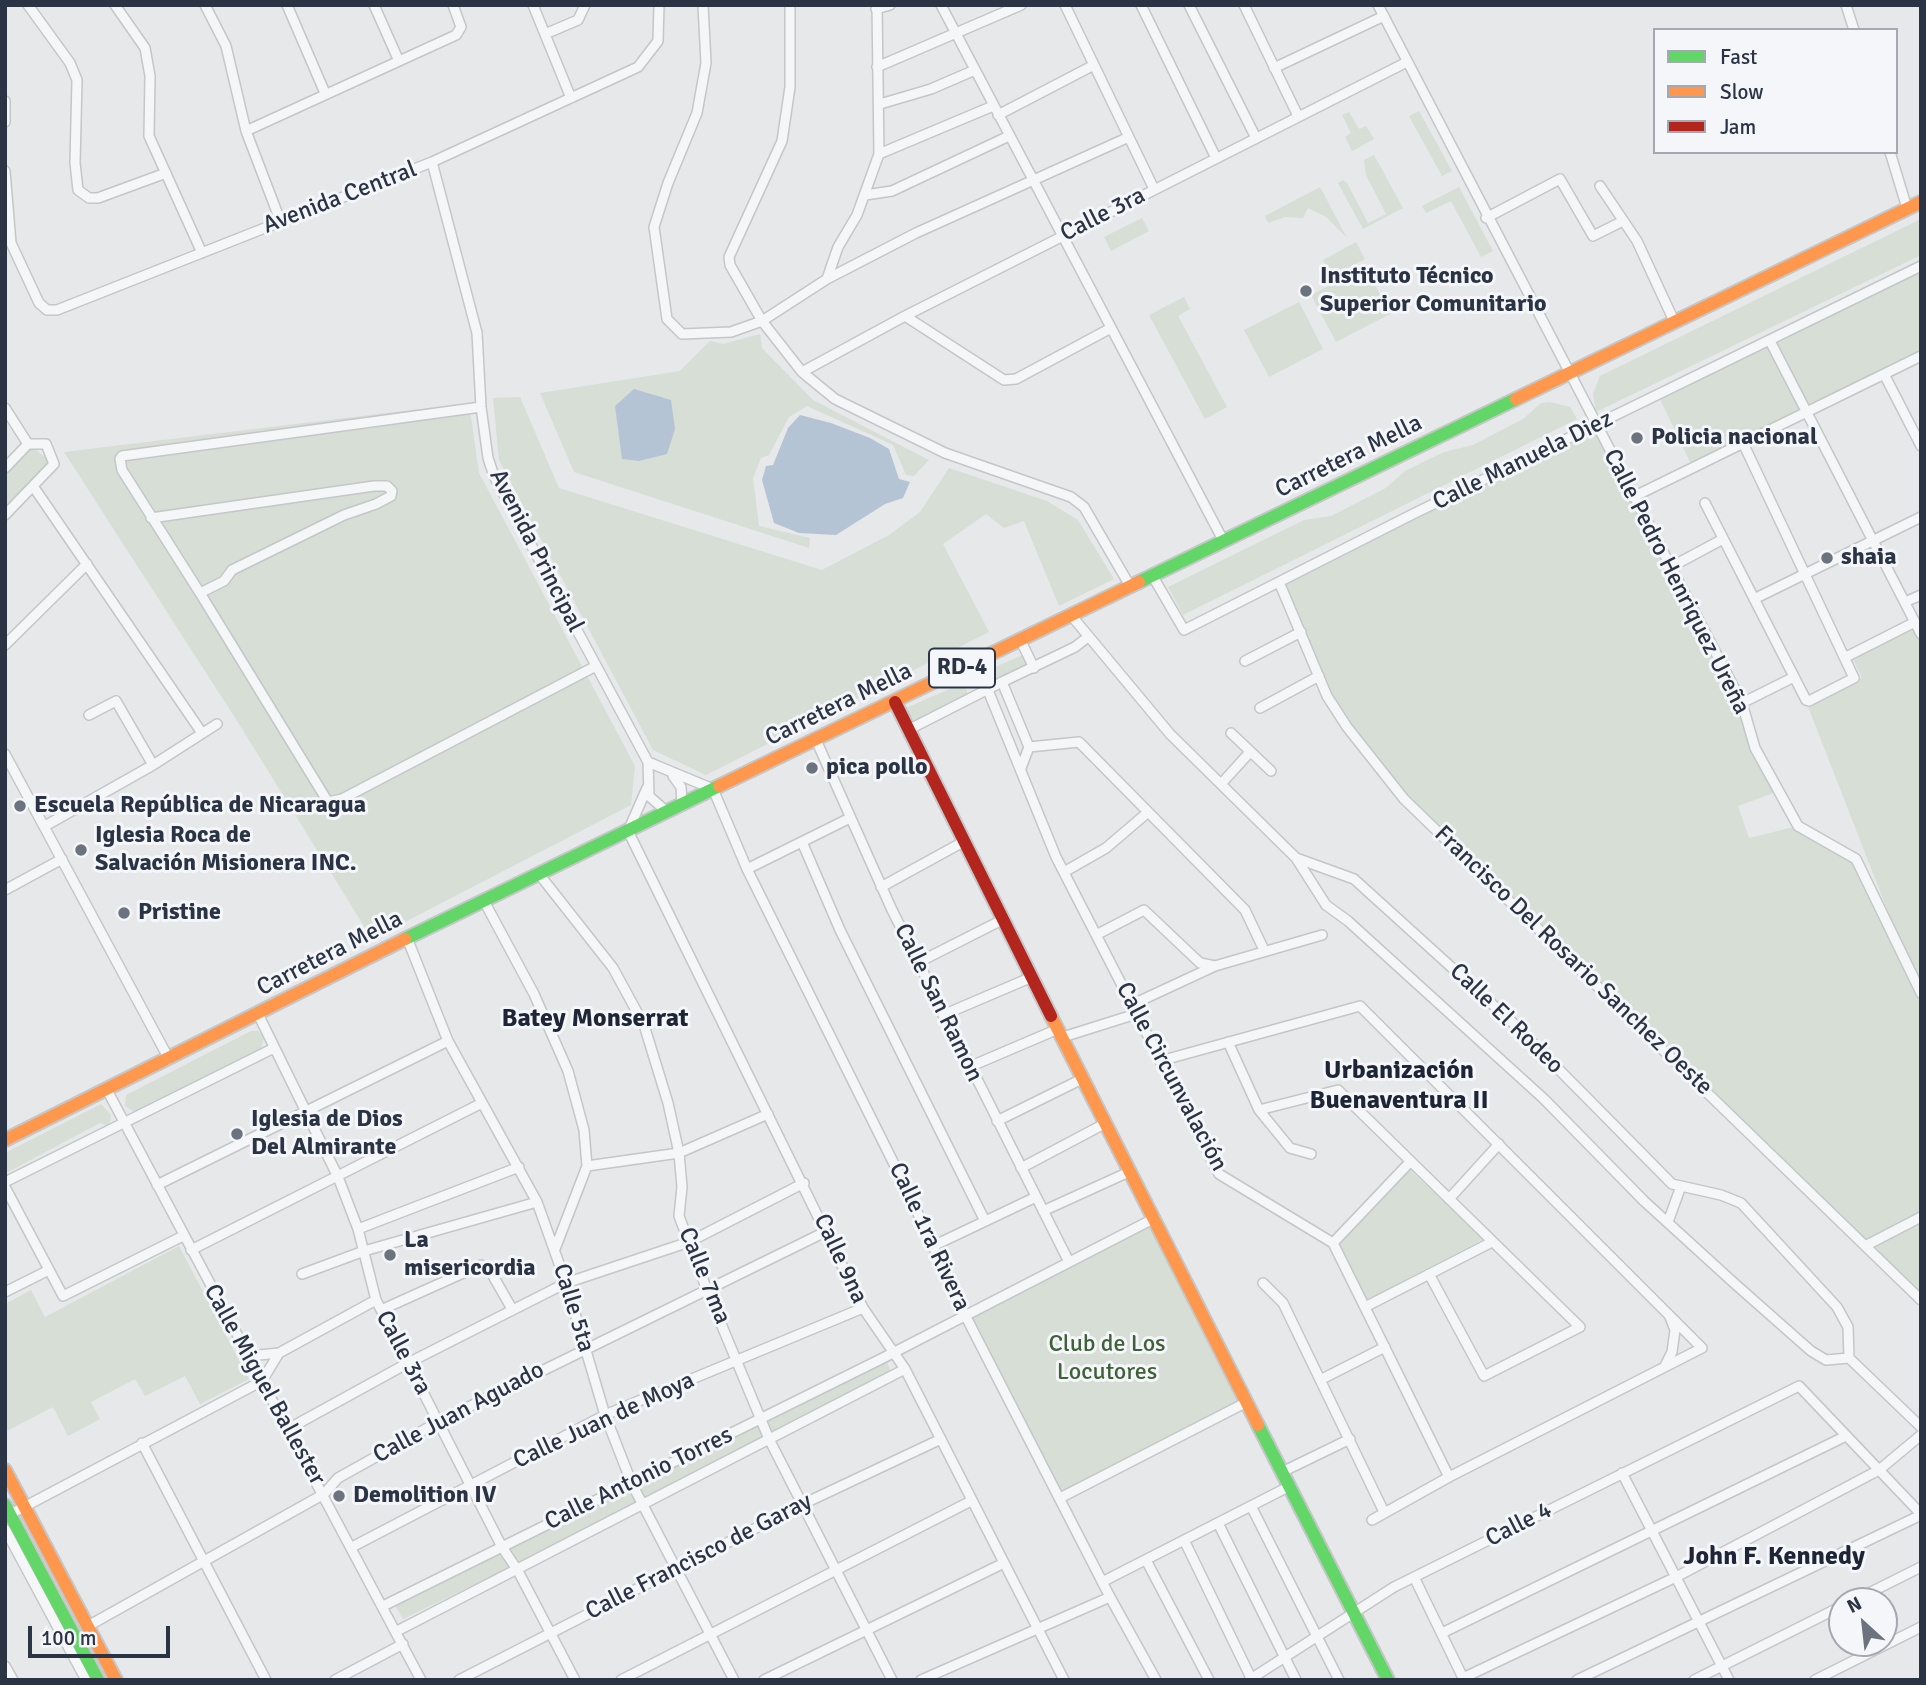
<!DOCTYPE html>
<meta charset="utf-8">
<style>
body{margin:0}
#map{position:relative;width:1926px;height:1685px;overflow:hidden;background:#e6e8ea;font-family:Signika,sans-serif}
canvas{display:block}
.frame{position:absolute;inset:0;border:7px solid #2b3445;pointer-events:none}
.legend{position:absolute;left:1653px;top:28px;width:245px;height:126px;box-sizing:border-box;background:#f4f6f9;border:2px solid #a4a8b1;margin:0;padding:9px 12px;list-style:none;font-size:21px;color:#2b3445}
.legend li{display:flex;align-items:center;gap:14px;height:35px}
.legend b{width:35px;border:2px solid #a4a8b1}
.north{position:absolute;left:1828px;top:1587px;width:70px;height:70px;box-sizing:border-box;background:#f4f6f9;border:2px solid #a4a8b1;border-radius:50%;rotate:333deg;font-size:19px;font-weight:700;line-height:28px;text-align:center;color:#2b3445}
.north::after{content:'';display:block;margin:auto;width:24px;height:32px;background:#6c737f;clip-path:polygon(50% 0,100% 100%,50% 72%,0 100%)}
.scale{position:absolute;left:28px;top:1626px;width:142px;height:32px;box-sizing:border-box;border:4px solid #2b3445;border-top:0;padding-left:9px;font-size:21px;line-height:24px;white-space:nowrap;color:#2b3445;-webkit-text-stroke:5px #f4f6f9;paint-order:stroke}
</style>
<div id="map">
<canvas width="1926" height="1685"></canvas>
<div class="frame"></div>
<ul class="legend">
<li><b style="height:9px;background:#63d668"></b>Fast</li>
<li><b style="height:9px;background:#ff974d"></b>Slow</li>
<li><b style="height:9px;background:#b3261e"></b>Jam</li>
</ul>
<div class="north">N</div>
<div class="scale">100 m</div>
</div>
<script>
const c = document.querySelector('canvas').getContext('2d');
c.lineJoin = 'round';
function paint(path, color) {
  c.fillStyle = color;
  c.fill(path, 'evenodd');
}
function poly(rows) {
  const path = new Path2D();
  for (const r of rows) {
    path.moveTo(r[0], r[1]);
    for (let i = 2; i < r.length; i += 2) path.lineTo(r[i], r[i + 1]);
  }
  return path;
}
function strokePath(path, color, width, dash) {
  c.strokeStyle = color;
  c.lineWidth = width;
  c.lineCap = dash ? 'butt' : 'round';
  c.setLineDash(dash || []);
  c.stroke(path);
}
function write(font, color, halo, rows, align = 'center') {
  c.font = font + ' Signika,sans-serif';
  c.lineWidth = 6;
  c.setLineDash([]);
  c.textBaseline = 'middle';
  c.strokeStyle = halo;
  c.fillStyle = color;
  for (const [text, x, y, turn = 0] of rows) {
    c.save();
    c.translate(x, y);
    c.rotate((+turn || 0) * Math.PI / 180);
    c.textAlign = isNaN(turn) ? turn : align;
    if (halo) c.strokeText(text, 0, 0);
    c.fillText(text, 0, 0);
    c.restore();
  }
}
paint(poly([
 [1419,111,1452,171,1442,176,1409,116],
 [1349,112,1359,129,1366,126,1374,139,1352,151,1345,137,1351,133,1342,115],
 [1374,155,1403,208,1363,229,1338,183,1343,180,1347,183,1368,223,1386,214,1366,175,1364,160],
 [1320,187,1347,238,1326,217,1308,208,1303,218,1285,217,1268,223,1265,216],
 [1459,187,1493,251,1481,257,1451,201,1426,213,1422,206],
 [1142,218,1149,231,1111,251,1104,237],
 [1921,219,1921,255,1596,412,1593,394,1600,376],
 [1356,242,1365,259,1332,276,1323,260],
 [1921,265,1921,354,1693,468,1658,395],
 [1366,267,1390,314,1336,342,1311,295],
 [1184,297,1190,309,1178,316,1227,407,1205,419,1149,315],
 [1299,302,1323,349,1269,377,1244,330],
 [760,334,762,348,813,400,929,460,914,476,906,475,893,445,807,406,789,417,769,455,761,458,753,478,759,526,810,538,809,548,574,472,540,393,680,371,710,341,723,344],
 [520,397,559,488,822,570,889,535,920,512,949,468,1047,501,1078,520,1114,579,1059,606,1024,521,1004,528,986,514,943,544,989,632,706,775,653,750,499,460,493,398],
 [1550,402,1570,407,1577,419,1183,615,1168,587,1304,520,1331,516,1386,488,1405,471,1444,452,1473,445,1523,419,1541,403],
 [469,403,479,473,635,766,631,805,372,939,239,724,64,452],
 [1596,425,1707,641,1755,748,1779,791,1738,806,1749,838,1798,826,1856,859,1908,963,1807,704,1862,678,1849,652,1915,622,1921,634,1921,1300,1404,799,1327,696,1279,582],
 [28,444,54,464,5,515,5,468],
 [1025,654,1030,665,989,684,984,672],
 [961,684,967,690,967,696,914,723,906,708],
 [251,1031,258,1031,264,1037,261,1049,134,1112,125,1106,126,1095],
 [101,1104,111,1115,109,1126,100,1123,8,1172,5,1170,5,1153],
 [1410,1170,1484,1239,1366,1300,1340,1244],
 [1154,1225,1241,1400,1062,1492,971,1318],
 [179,1246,249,1379,200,1404,185,1376,145,1396,135,1379,91,1402,100,1419,68,1436,53,1407,5,1432,5,1304,31,1290,45,1317],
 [885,1357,891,1372,490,1577,403,1619,393,1602]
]), '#d6ded6');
paint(poly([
 [634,389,671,400,675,429,667,454,639,461,622,459,615,406],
 [800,415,831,423,870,438,889,449,899,479,910,482,903,498,885,504,836,535,799,533,774,523,762,480,766,466,773,465,788,428]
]), '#b4c4d5');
const street = poly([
 [28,5,70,63,77,80,75,163,78,190,89,198,98,198,166,173],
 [115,5,145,48,150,76,149,136,202,253],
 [205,5,226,46,246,131,280,220],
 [287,5,325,93],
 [374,5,398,59],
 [533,5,571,98],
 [703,5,706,63,697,113,668,183,654,227,667,319,682,334,731,332,762,321,827,279,916,233,1129,137],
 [790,5,790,87,782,141,729,257,730,265,762,321,802,372,835,399,945,453,1071,497,1084,507,1130,586],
 [941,5,1224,542],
 [1065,5,1154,189],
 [1141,5,1216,158],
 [1189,5,1256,138],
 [1244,5,1298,116],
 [1378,5,1742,703,1755,748,1798,826,1856,859,1921,993],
 [1846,5,1854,30],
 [876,9,890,5],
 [545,34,578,20,585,5],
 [877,67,1021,5],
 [1274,68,1384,16],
 [5,101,5,122],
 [880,104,931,89,975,70],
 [998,115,1094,65],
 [246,131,456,35,461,27,453,5],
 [1890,152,1907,208],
 [879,154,993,106],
 [432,162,477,333,481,407,488,458,494,476,648,762,649,796,667,812],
 [5,171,11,243,39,303,47,310,57,310,432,162,638,67,658,41,659,5],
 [1600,186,1637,241,1674,321],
 [865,195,892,191,1009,136],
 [1486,218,1560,179,1593,236,1623,221],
 [827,279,838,247,857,215,879,154,877,5],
 [905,316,1004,380,1016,379,1111,328],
 [1770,341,1921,634],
 [802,372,905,316,1407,62],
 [1884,374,1921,446],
 [5,408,28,444],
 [5,468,28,444,46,444,54,464,5,515],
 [33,486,202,733],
 [1633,497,1921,356],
 [1705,503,1806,700,1809,701,1854,678,1743,443],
 [151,518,374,486,387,486,392,491,391,496,376,504,344,515,232,570,224,581,200,593,328,802,342,799,596,666],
 [1669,568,1723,539],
 [1152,575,1184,630,1413,514,1921,266],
 [1279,582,1327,696,1347,727,1404,799,1921,1300],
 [200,593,122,470,120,459,122,456,481,407],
 [1754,599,1921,517],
 [1905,602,1921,595],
 [1070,614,1170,734,1296,858,1354,879,1513,1023,1672,1184,1721,1195,1741,1203,1837,1307,1848,1327,1849,1358,1921,1427],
 [1020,639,1034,668],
 [5,645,87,564],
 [1846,657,1915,622],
 [976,661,1056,857,1219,1174,1333,1243,1449,1477],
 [1245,661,1301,632],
 [1002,682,1075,647,1088,637],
 [1742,703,1794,677],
 [1260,708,1319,676],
 [89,715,116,701,153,765],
 [908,730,1002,682,1029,747,1021,768],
 [1231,733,1271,771],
 [816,740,892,910,1069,1262],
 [1029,747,1079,742,1245,910,1264,950],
 [5,754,169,1059],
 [648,762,713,789,747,869,906,1188,965,1315,1110,1597,1156,1680],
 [673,776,681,787,682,804],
 [1221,784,1250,752],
 [647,788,628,831,863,1308,905,1369,1064,1680],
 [45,826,153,765,217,724],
 [802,842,840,930,985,1221],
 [1296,858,1326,905,1348,921,1544,1099,1644,1201,1734,1283,1811,1351,1826,1360,1849,1358],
 [747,869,850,818],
 [1064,872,1106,848,1147,813],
 [539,874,613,968,644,1025,668,1103,679,1153,682,1187,679,1216,707,1290,769,1439,892,1680],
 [881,887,963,842],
 [5,890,62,859],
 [484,901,534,994,568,1071,584,1130,587,1166,555,1249],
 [1096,935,1144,910,1200,963,1215,966,1322,935],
 [407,938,448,1041,537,1202,566,1283,605,1415,632,1484,734,1680],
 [917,963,1002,920],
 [1131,1005,1215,966],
 [258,1014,338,1177,358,1229,376,1300,502,1547,518,1571,575,1680],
 [943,1015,1032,977],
 [1063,1037,1136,1014],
 [1228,1042,1259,1110,1290,1148,1311,1154],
 [1160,1061,1360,1006,1702,1348,1449,1477,1372,1520],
 [969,1067,1058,1029],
 [107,1090,421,1680],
 [1259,1110,1338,1090,1580,1327,1484,1376,1429,1274],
 [997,1121,1084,1078],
 [587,1166,679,1153,768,1114],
 [1021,1168,1106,1123],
 [5,1182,274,1048],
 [157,1185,448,1041],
 [5,1187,63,1296,183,1236],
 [1449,1199,1499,1144],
 [1043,1211,1131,1171],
 [1668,1222,1681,1186],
 [358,1229,519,1167],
 [1333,1243,1410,1162],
 [933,1246,1036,1197],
 [1865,1246,1921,1217],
 [191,1250,480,1104],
 [302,1274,364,1251,537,1202],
 [1263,1283,1283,1303,1384,1512],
 [5,1292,49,1270],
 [1365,1307,1492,1242],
 [381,1310,481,1265,488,1267,512,1309],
 [249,1356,279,1353,376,1300],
 [1665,1366,1672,1352,1675,1330,1670,1317],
 [1320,1380,1385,1347],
 [288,1429,408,1363,566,1283,689,1242,804,1183],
 [142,1443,266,1680],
 [1282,1472,1350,1439],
 [1622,1473,1729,1680],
 [1060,1498,1247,1402],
 [1251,1506,1339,1680],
 [7,1516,262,1381,279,1353],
 [1218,1523,1296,1680],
 [5,1529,86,1680],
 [1184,1540,1252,1680],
 [352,1547,605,1415,863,1308],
 [1146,1560,1209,1680],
 [1414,1577,1464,1680],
 [1102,1582,1290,1486],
 [1853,1601,1921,1567],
 [383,1606,885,1357,1155,1218],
 [88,1626,324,1494,338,1478,440,1421,827,1231],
 [397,1631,905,1369],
 [1442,1633,1846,1436],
 [5,1666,13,1680],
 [1463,1678,1676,1577,1879,1470,1921,1435],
 [335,1680,403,1644],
 [459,1680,803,1504,941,1439],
 [621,1680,971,1501],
 [764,1680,1004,1563],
 [921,1680,1110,1597],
 [1249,1680,1394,1587,1799,1386,1921,1514],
 [1577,1680,1921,1515],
 [1694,1680,1842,1606],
 [1815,1680,1921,1627]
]);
const fast = poly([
 [1139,582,1516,399],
 [405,939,719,786],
 [1258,1425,1388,1680],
 [5,1505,98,1680]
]);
const slow = poly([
 [1516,399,1921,202],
 [719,786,1139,582],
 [1051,1016,1258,1425],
 [5,1140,405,939],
 [5,1470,116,1680]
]);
const jam = poly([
 [895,702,1051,1016]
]);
strokePath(street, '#c4c6c8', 12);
strokePath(fast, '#c4c6c8', 16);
strokePath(slow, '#c4c6c8', 16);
strokePath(jam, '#c4c6c8', 16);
strokePath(street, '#f5f6f7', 9);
strokePath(fast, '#63d668', 12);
strokePath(slow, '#ff974d', 12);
strokePath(jam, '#b3261e', 12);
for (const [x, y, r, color] of [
 [1306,291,7,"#6c737f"],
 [1637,438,7,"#6c737f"],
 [1827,558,7,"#6c737f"],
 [812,768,7,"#6c737f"],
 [20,806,7,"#6c737f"],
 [81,850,7,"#6c737f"],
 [124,913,7,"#6c737f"],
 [237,1134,7,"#6c737f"],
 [390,1255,7,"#6c737f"],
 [339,1496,7,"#6c737f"]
]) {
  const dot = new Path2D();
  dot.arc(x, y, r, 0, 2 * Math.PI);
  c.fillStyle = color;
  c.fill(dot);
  strokePath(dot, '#f4f6f9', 2.5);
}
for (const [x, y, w] of [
 [962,668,66]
]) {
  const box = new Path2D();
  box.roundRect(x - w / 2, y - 19.5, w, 39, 5);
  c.fillStyle = '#f4f6f9';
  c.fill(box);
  strokePath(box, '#2b3445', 2);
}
write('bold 23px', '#2b3445', null, [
 ["RD-4",962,668]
]);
write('24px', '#2b3445', '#f4f6f9', [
 ["Avenida Central",340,198,-21],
 ["Calle 3ra",1103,215,-27],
 ["Carretera Mella",1349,457,-26],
 ["Calle Manuela Diez",1523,461,-26],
 ["Avenida Principal",536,551,63],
 ["Calle Pedro Henriquez Ureña",1676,582,63],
 ["Carretera Mella",839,705,-26],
 ["Carretera Mella",330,954,-27],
 ["Francisco Del Rosario Sanchez Oeste",1573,961,44],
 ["Calle San Ramon",938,1003,64],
 ["Calle El Rodeo",1506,1019,44],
 ["Calle Circunvalación",1171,1077,62],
 ["Calle 1ra Rivera",929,1237,65],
 ["Calle 9na",840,1259,65],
 ["Calle 7ma",704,1276,68],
 ["Calle 5ta",573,1308,73],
 ["Calle 3ra",403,1353,62],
 ["Calle Miguel Ballester",264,1385,61],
 ["Calle Juan Aguado",459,1413,-28],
 ["Calle Juan de Moya",604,1421,-25],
 ["Calle Antonio Torres",639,1479,-26],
 ["Calle 4",1519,1525,-27],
 ["Calle Francisco de Garay",699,1557,-27]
]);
write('bold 24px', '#2b3445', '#f4f6f9', [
 ["Instituto Técnico",1320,277],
 ["Superior Comunitario",1320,305],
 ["Policia nacional",1651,438],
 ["shaia",1841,558],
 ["pica pollo",826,768],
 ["Escuela República de Nicaragua",34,806],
 ["Iglesia Roca de",95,836],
 ["Salvación Misionera INC.",95,864],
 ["Pristine",138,913],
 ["Iglesia de Dios",251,1120],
 ["Del Almirante",251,1148],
 ["La",404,1241],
 ["misericordia",404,1269],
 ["Demolition IV",353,1496]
], 'left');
write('24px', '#3f6138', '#f4f6f9', [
 ["Club de Los",1107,1345],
 ["Locutores",1107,1373]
]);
write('bold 26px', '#1d2536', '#f4f6f9', [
 ["Batey Monserrat",595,1019],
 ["Urbanización",1399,1071],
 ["Buenaventura II",1399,1101],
 ["John F. Kennedy",1774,1557]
]);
</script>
